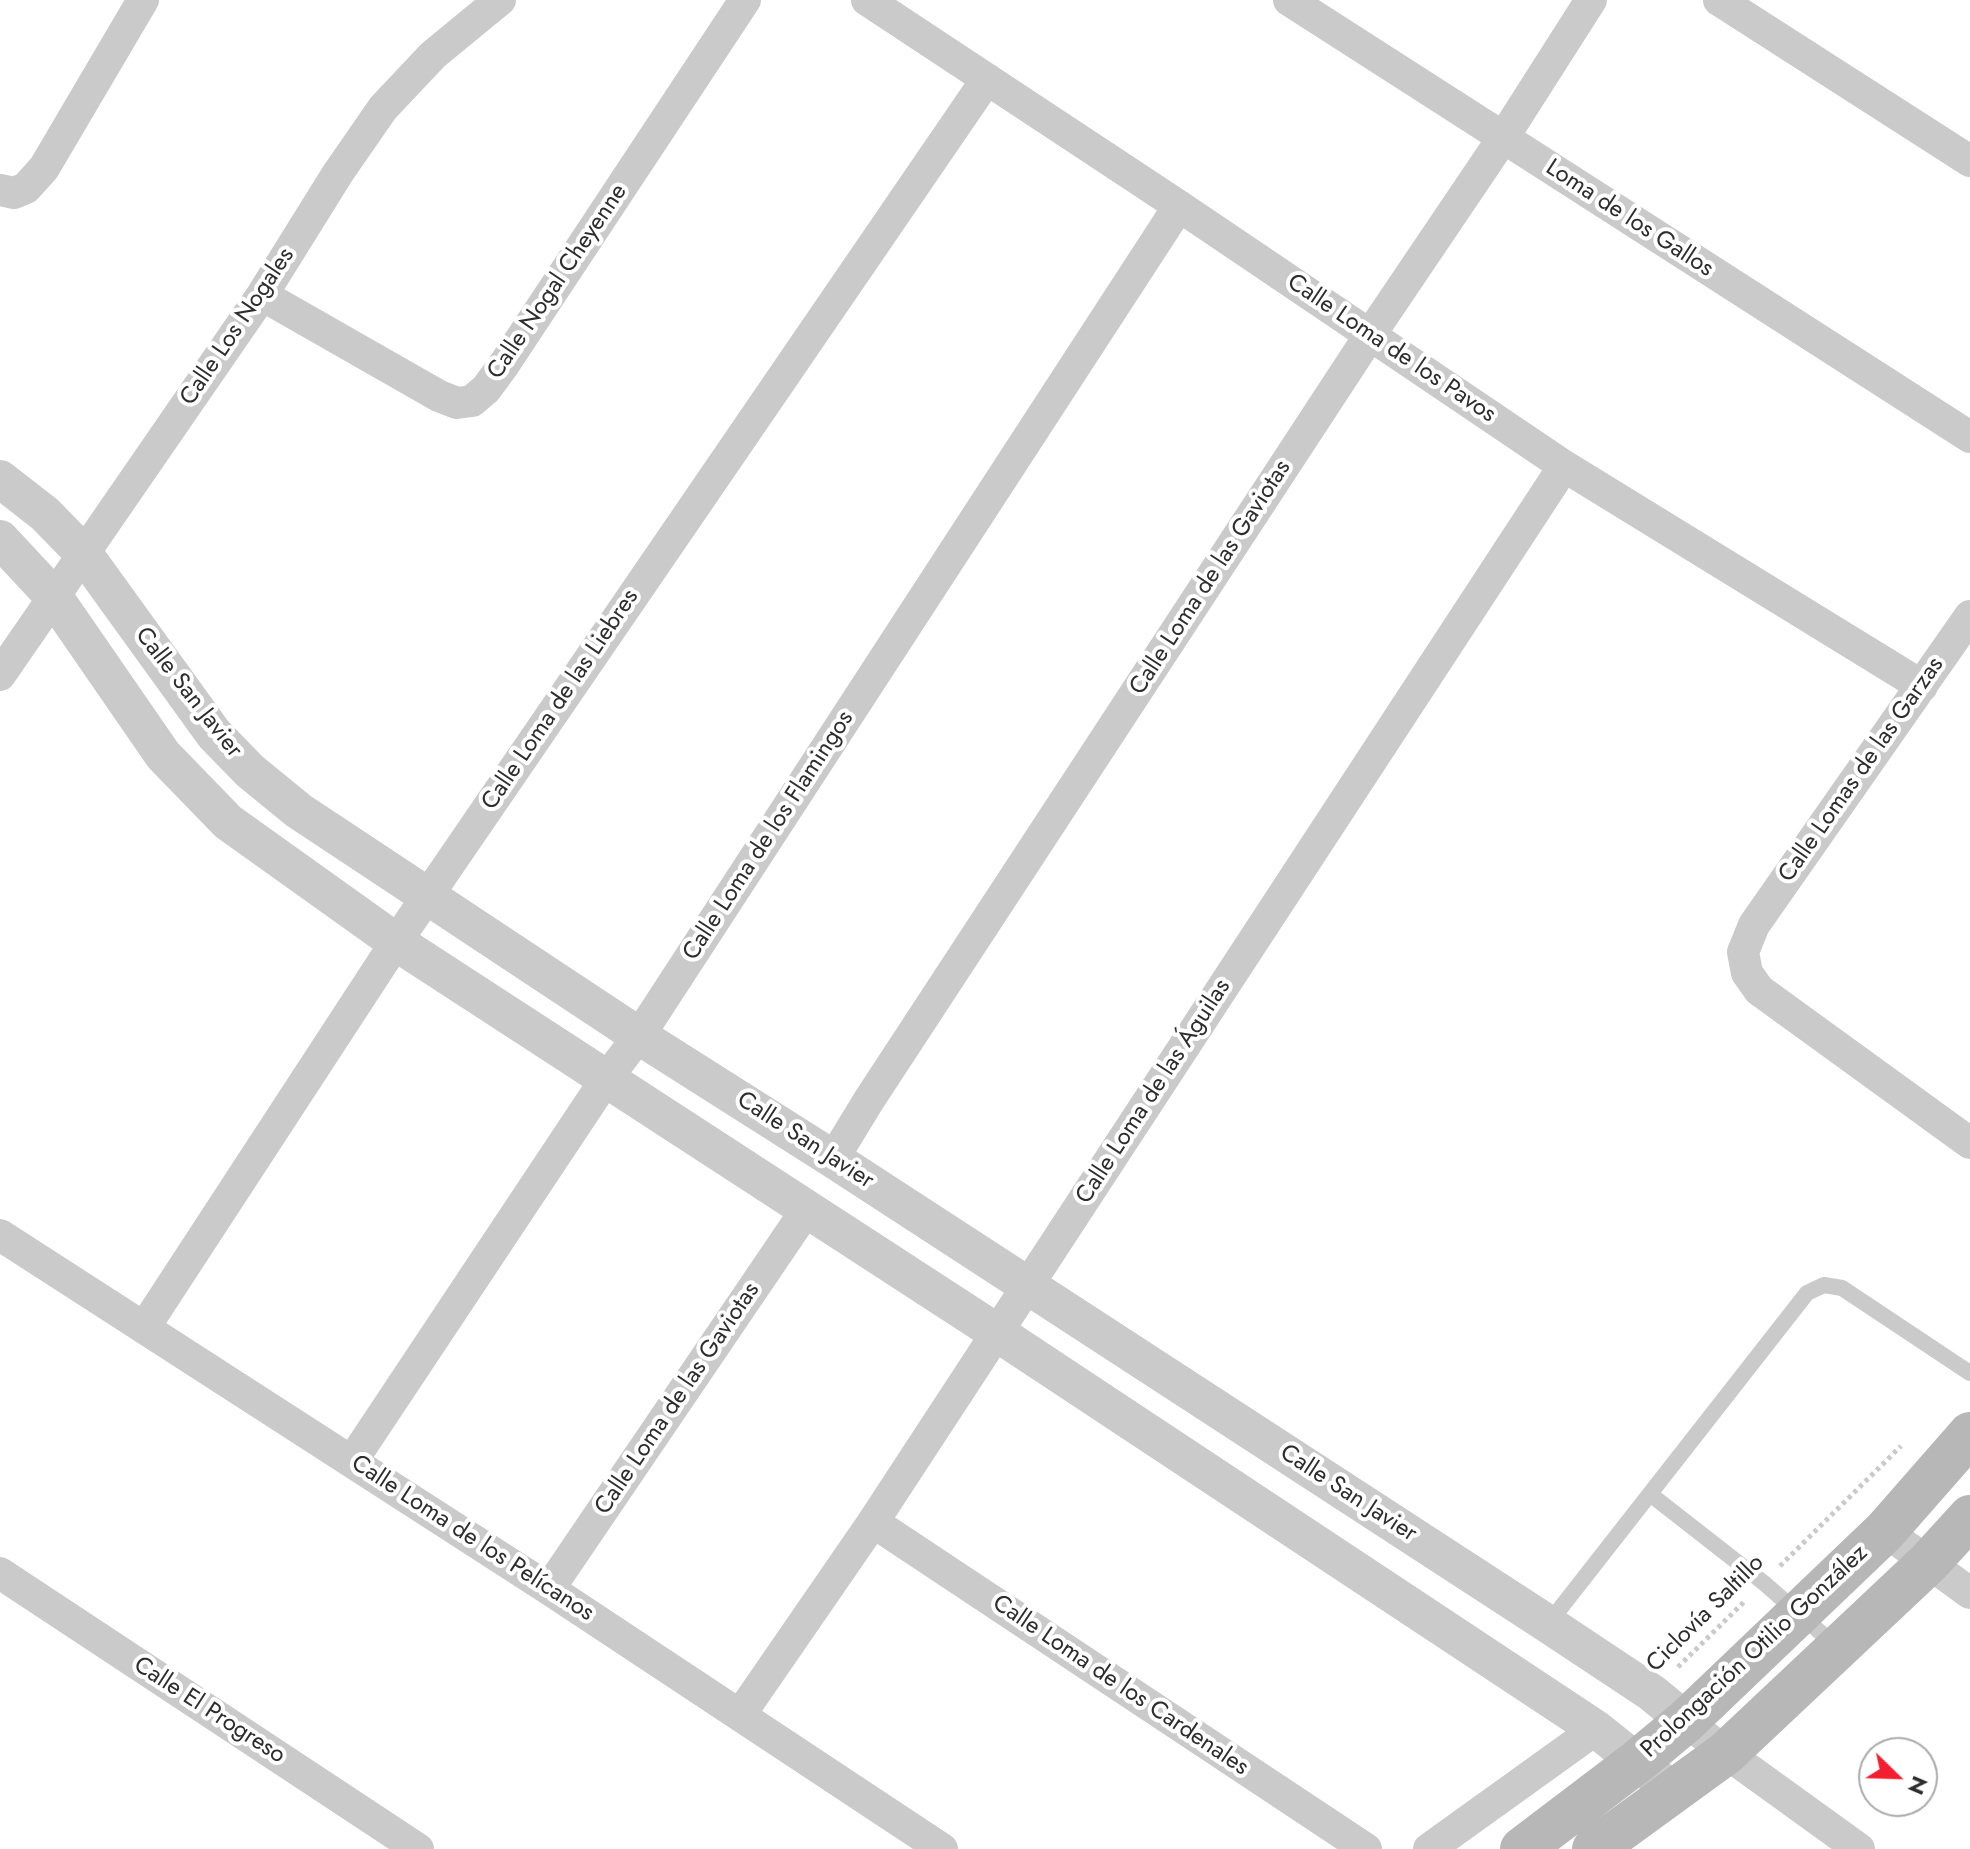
<!DOCTYPE html>
<meta charset="utf-8">
<style>
body{margin:0}
#map{position:relative;width:1970px;height:1849px;overflow:hidden;background:#fff;font-family:Jost,sans-serif}
canvas{display:block}
.north{position:absolute;left:1858px;top:1737px;width:80px;height:80px;box-sizing:border-box;background:#fff;border:2px solid #ababab;border-radius:50%;rotate:113deg;font-size:22px;font-weight:700;line-height:32px;text-align:center;color:#2d2d2d}
.north::after{content:'';display:block;margin:auto;width:28px;height:36px;background:#f31f31;clip-path:polygon(50% 0,100% 100%,50% 72%,0 100%)}
</style>
<div id="map">
<canvas width="1970" height="1849"></canvas>
<div class="north">N</div>
</div>
<script>
const c = document.querySelector('canvas').getContext('2d');
c.lineJoin = 'round';
function poly(rows) {
  const path = new Path2D();
  for (const r of rows) {
    path.moveTo(r[0], r[1]);
    for (let i = 2; i < r.length; i += 2) path.lineTo(r[i], r[i + 1]);
  }
  return path;
}
function strokePath(path, color, width, dash) {
  c.strokeStyle = color;
  c.lineWidth = width;
  c.lineCap = dash ? 'butt' : 'round';
  c.setLineDash(dash || []);
  c.stroke(path);
}
function write(font, color, halo, rows, align = 'center') {
  c.font = font + ' Jost,sans-serif';
  c.lineWidth = 8;
  c.setLineDash([]);
  c.textBaseline = 'middle';
  c.strokeStyle = halo;
  c.fillStyle = color;
  for (const [text, x, y, turn = 0] of rows) {
    c.save();
    c.translate(x, y);
    c.rotate((+turn || 0) * Math.PI / 180);
    c.textAlign = isNaN(turn) ? turn : align;
    if (halo) c.strokeText(text, 0, 0);
    c.fillText(text, 0, 0);
    c.restore();
  }
}
strokePath(poly([
 [1780,1566,1901,1446],
 [1678,1667,1745,1601]
]), '#cacaca', 5, [4, 4]);
strokePath(poly([
 [1650,1494,1764,1583,1837,1647],
 [1548,1624,1807,1293,1824,1285,1842,1288,1970,1373]
]), '#cacaca', 16);
strokePath(poly([
 [867,0,1179,206,1564,466,1922,686],
 [1289,0,1970,437],
 [1719,0,1970,161],
 [0,190,14,193,26,188,44,168,143,0],
 [262,295,439,396,457,403,472,401,486,389,503,366,745,0],
 [1970,616,1754,925,1743,952,1747,973,1759,990,1970,1143],
 [0,675,262,295,338,173,383,108,433,55,500,0],
 [833,1159,869,1100,1370,335,1503,138,1591,0],
 [0,1235,549,1589,942,1849],
 [144,1328,396,942,987,79],
 [352,1461,606,1079,639,1036,1179,206],
 [873,1522,1366,1849],
 [1885,1531,1970,1593],
 [0,1573,418,1849],
 [549,1589,807,1209],
 [740,1715,873,1522,1564,466],
 [1686,1721,1726,1753,1859,1849],
 [1429,1849,1596,1729]
]), '#cacaca', 32);
strokePath(poly([
 [0,479,45,514,84,554,214,734,250,771,299,811,639,1036,833,1159,1548,1624,1652,1693,1686,1721],
 [0,539,54,597,163,755,228,822,396,942,996,1332,1596,1729,1661,1781]
]), '#cacaca', 38);
strokePath(poly([
 [1522,1849,1638,1761,1686,1721,1885,1531,1970,1434],
 [1594,1849,1726,1753,1928,1563,1970,1517]
]), '#b7b7b7', 44);
write('24px', '#2d2d2d', '#fff', [
 ["Loma de los Gallos",1629,219,33],
 ["Calle Nogal Cheyenne",558,282,-56],
 ["Calle Los Nogales",238,327,-56],
 ["Calle Loma de los Pavos",1391,349,34],
 ["Calle Loma de las Gaviotas",1211,578,-57],
 ["Calle San Javier",188,693,52],
 ["Calle Loma de las Liebres",561,700,-56],
 ["Calle Lomas de las Garzas",1862,770,-55],
 ["Calle Loma de los Flamingos",769,836,-57],
 ["Calle Loma de las Águilas",1154,1092,-57],
 ["Calle San Javier",805,1141,33],
 ["Calle Loma de las Gaviotas",678,1399,-56],
 ["Calle San Javier",1348,1494,33],
 ["Calle Loma de los Pelícanos",472,1539,33],
 ["Ciclovía Saltillo",1706,1614,-45],
 ["Prolongación Otilio González",1755,1652,-43],
 ["Calle Loma de los Cardenales",1120,1686,34],
 ["Calle El Progreso",209,1711,33]
]);
</script>
